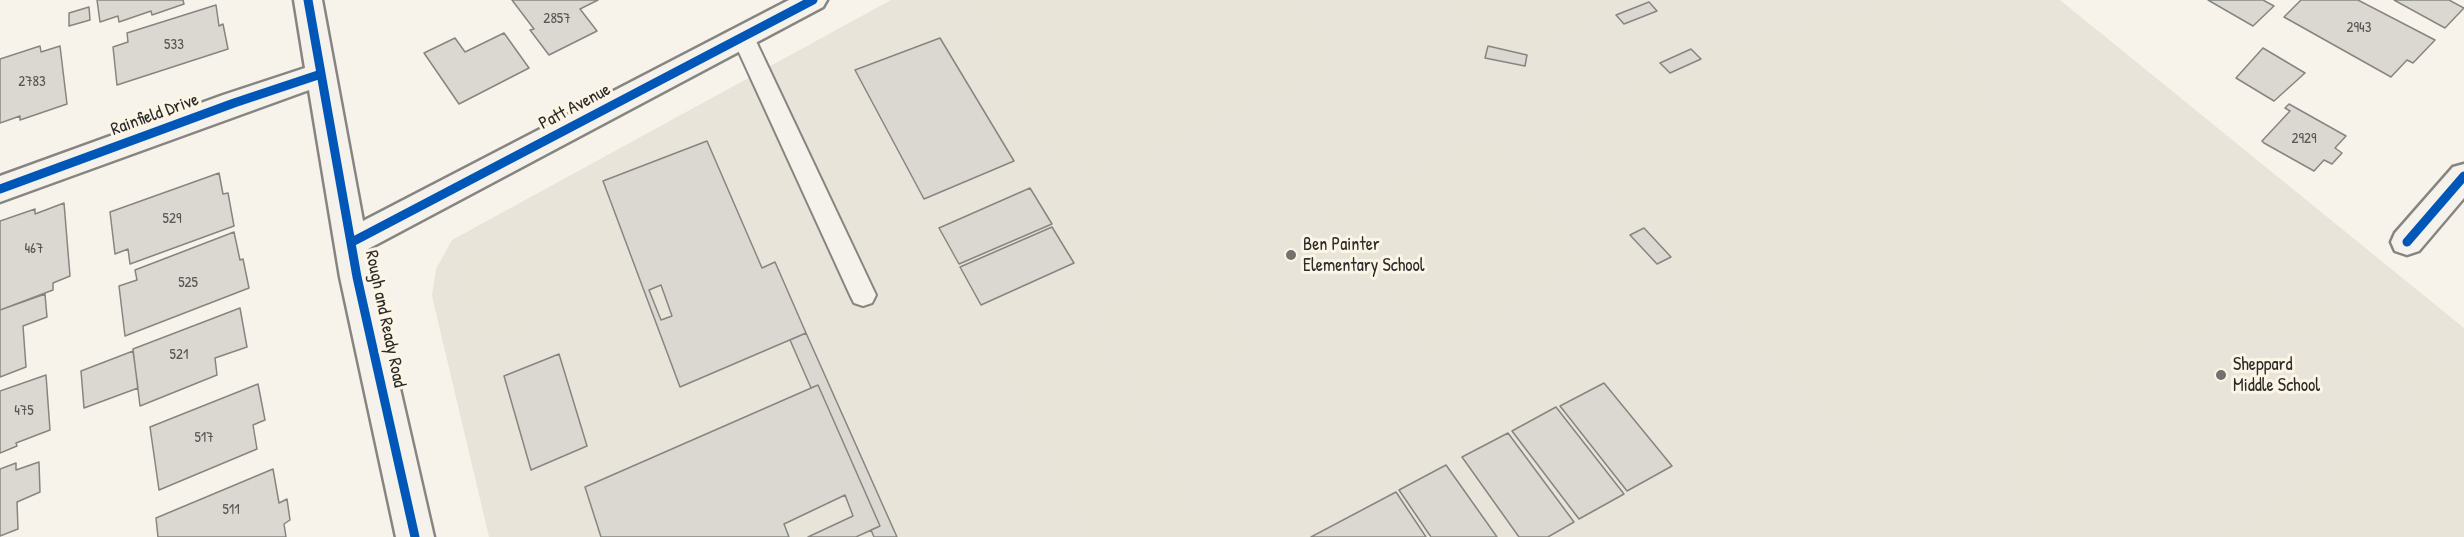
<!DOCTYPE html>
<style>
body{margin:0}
canvas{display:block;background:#f7f3ea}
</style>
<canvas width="2464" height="537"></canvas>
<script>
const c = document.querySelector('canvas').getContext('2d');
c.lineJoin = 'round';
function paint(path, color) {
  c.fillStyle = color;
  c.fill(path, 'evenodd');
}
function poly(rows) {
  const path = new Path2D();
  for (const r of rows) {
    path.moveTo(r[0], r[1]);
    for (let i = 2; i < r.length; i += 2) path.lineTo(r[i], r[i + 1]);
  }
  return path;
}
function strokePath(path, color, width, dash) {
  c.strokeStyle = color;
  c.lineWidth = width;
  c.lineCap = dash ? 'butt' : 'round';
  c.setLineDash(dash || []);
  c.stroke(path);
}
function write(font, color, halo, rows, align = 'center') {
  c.font = font + ' "Patrick Hand",sans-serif';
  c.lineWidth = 6;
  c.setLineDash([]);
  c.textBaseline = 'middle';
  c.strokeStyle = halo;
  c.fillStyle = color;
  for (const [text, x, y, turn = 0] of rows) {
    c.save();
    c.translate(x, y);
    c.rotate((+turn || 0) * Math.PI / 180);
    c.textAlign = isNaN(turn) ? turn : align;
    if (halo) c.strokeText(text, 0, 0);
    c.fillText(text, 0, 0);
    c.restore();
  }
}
paint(poly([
 [891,0,2060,0,2464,328,2464,537,489,537,432,296,436,269,452,240]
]), '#e9e4d9');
paint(poly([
 [973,0,1286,0,1307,17,1339,66,1103,171,1059,157],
 [1451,0,1627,0,1521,56,1485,49],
 [1891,0,1909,0,1947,37,1985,93,2012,152,2025,216,2028,283,2004,344,1953,406,1883,455,1688,274,1572,144,1582,111,1703,57],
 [1473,146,1498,149,1583,261,1432,351,1330,210],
 [547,232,570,310,482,344,462,263],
 [1197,268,1251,347,1148,399,1096,315],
 [2255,291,2329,308,2404,343,2464,379,2464,426,2442,407,2366,358,2304,337,2231,325,2169,331,2122,354,2084,390,2067,438,2073,501,2086,537,2036,537,2019,476,2018,424,2028,380,2047,345,2067,330,2111,310,2162,292],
 [1076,310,1159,454,1206,537,1096,537,998,343],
 [2437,407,2464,431,2464,537,2224,537]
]), '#e9e4d8');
const building = poly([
 [97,0,183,0,184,4,152,15,151,11,119,22,118,16,100,22,97,0],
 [512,0,598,0,580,9,597,31,549,55,530,30,534,29,512,0],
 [2208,0,2263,0,2274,6,2253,26,2208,0],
 [2301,0,2358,0,2435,40,2413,63,2407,60,2391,77,2284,17,2301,0],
 [2394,0,2449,0,2464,8,2445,28,2394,0],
 [1649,2,1657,11,1624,24,1616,15,1649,2],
 [216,5,219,26,223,24,228,49,117,85,113,47,128,42,127,33,216,5],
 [89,7,90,20,69,26,69,13,89,7],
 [504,33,529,68,459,104,424,53,455,38,465,52,504,33],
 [940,38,1014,161,924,199,855,70,940,38],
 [40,46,41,52,60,46,67,104,20,120,20,116,0,123,0,59,40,46],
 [1488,46,1527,55,1525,66,1485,58,1488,46],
 [2263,48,2305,73,2274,101,2236,78,2263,48],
 [1691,49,1701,59,1670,73,1660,63,1691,49],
 [2289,104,2346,136,2335,148,2342,153,2332,164,2324,160,2314,171,2264,143,2262,141,2290,111,2285,108,2289,104],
 [707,141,762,268,775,262,806,333,680,387,603,181,707,141],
 [661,285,672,316,661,320,649,290,661,285],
 [219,173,223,194,228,193,234,226,130,264,128,249,115,254,110,212,219,173],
 [1030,188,1052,224,959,264,939,228,1030,188],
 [64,203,70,276,53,283,53,290,0,310,0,221,35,209,35,214,64,203],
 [1052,227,1074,263,981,305,960,267,1052,227],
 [1644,228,1671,257,1657,264,1630,235,1644,228],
 [234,232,240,260,243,259,249,288,125,336,119,286,137,280,135,270,234,232],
 [45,294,47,317,23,326,26,367,0,377,0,310,45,294],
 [240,308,247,347,215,358,217,375,140,406,133,349,240,308],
 [806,333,897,537,874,537,871,530,880,526,818,385,811,388,790,340,806,333],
 [133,351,138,388,84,408,81,371,133,351],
 [559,354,587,446,531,470,504,376,559,354],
 [46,375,50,430,16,443,17,446,0,453,0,391,46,375],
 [1604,383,1672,466,1627,491,1560,406,1604,383],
 [258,384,265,420,253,425,257,449,159,490,150,427,258,384],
 [818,385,880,526,856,537,808,537,853,516,845,495,784,524,789,537,601,537,585,487,818,385],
 [1556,407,1624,494,1579,519,1512,431,1556,407],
 [1508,433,1574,522,1548,537,1519,537,1462,457,1508,433],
 [39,462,40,492,17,502,18,529,0,536,0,469,16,463,16,470,39,462],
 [1446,465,1497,537,1431,537,1399,490,1446,465],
 [273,469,279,503,287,499,290,520,284,524,286,537,158,537,156,518,273,469],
 [1396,492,1426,537,1311,537,1396,492]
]);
paint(building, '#dad8d1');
strokePath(building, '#878581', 1.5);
const lane = poly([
 [743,29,751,31,754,37,876,295,872,303,863,306,854,303,850,295,732,37,735,31,743,29]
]);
const street = poly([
 [294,0,322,0,363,221,789,0,827,0,823,7,368,249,434,537,396,537,340,277,309,90,0,202,0,176,223,95,305,68,294,0],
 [2464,164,2464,198,2419,251,2407,255,2395,251,2391,242,2395,233,2453,167,2464,164]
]);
strokePath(lane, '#878581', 4);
strokePath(street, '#878581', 5);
paint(lane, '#f5f2ec');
paint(street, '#f5f2ec');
strokePath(poly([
 [308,0,357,277,415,537],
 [0,189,234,103,321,74],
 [352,242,813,0],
 [2407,242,2464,176]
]), '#0057b8', 9);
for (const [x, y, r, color] of [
 [1291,255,6,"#72716e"],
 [2221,375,6,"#72716e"]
]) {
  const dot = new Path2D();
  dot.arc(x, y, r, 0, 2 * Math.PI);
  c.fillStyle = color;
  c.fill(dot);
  strokePath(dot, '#fcf5e5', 2);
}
write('15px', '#575654', null, [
 ["2857",557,19],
 ["2943",2359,28],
 ["533",174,45],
 ["2783",32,82],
 ["2929",2304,139],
 ["529",172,219],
 ["467",34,249],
 ["525",188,283],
 ["521",179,355],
 ["475",24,411],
 ["517",204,438],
 ["511",231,510]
]);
write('18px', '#2b2b2b', '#fcf5e5', [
 ["Patt Avenue",575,107,-28],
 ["Rainfield Drive",155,115,-20],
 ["Rough and Ready Road",385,319,78]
]);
write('18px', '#2b2b2b', '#fcf5e5', [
 ["Ben Painter",1303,245],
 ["Elementary School",1303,266],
 ["Sheppard",2233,365],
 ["Middle School",2233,386]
], 'left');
</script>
